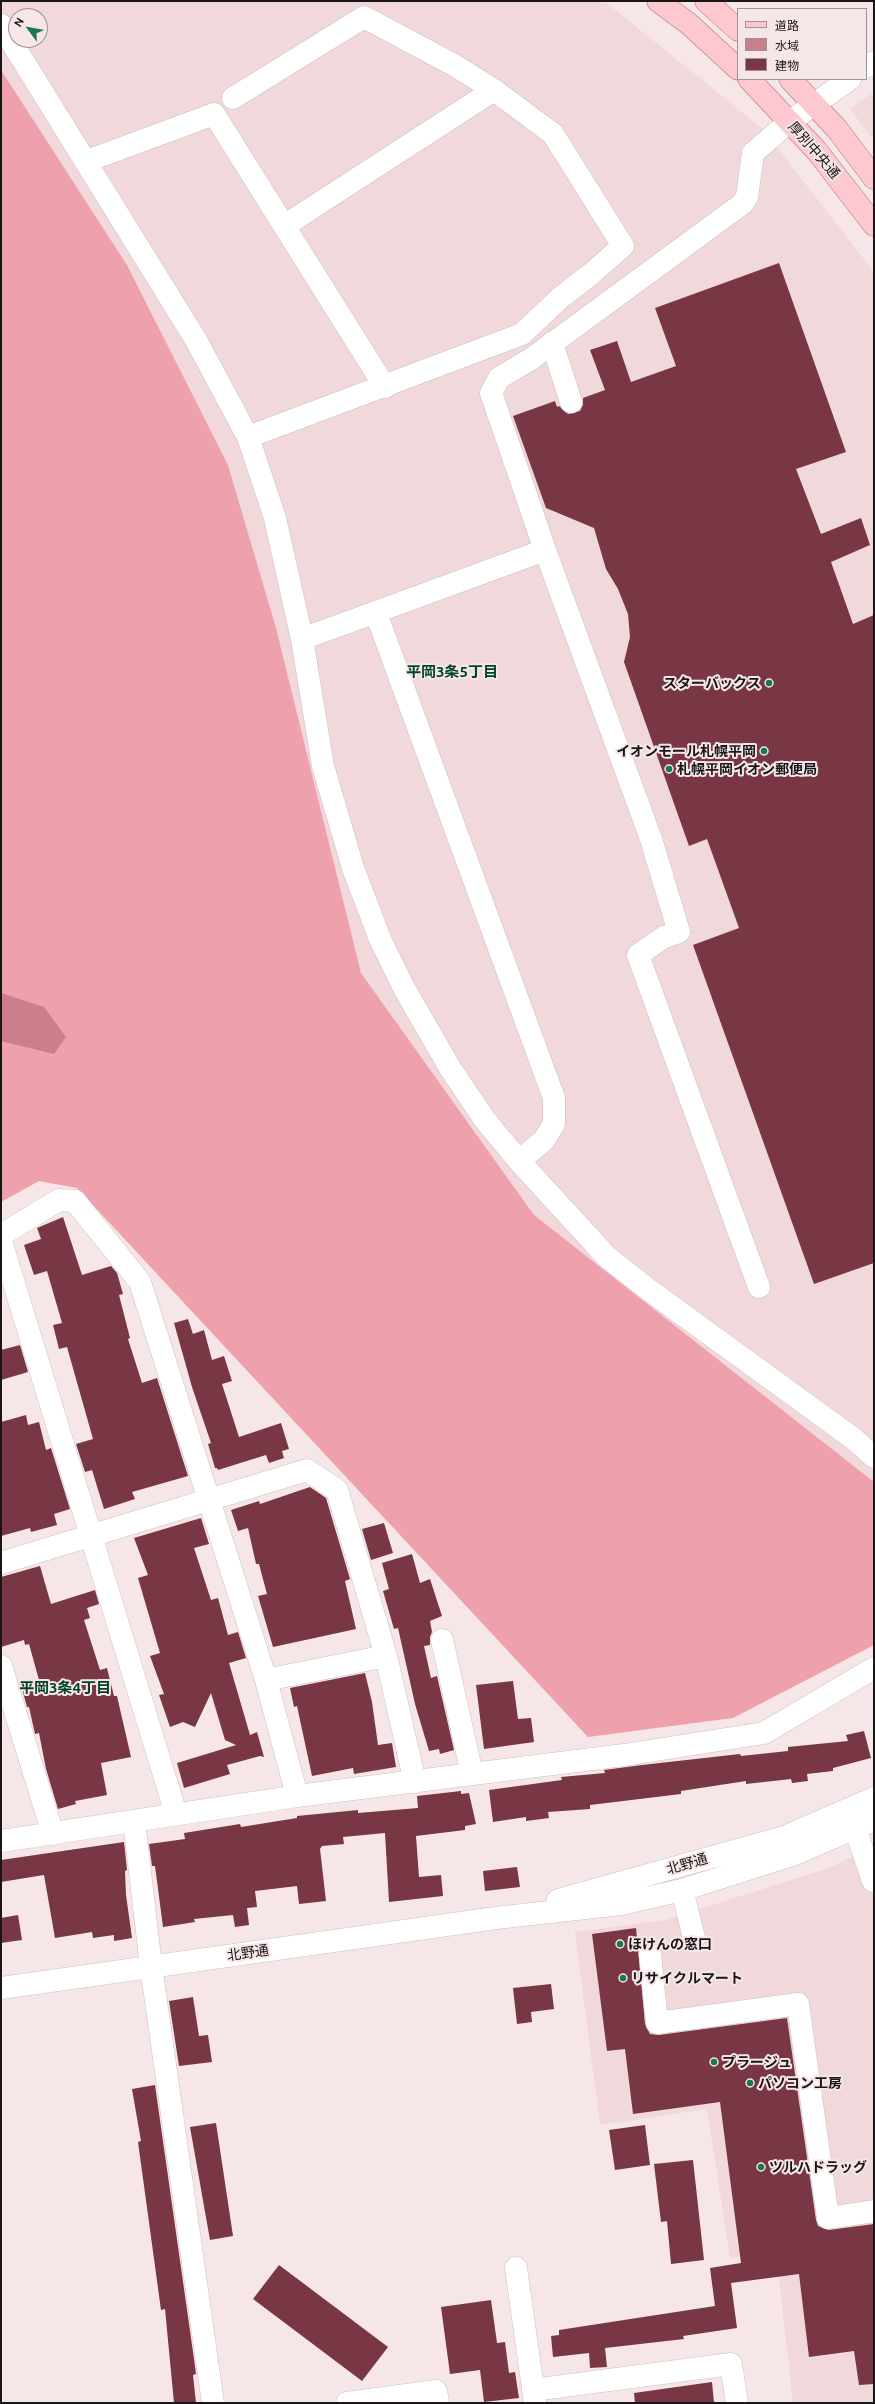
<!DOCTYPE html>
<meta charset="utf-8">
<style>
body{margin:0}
#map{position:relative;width:875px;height:2404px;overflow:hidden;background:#f6e6e8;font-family:Ubuntu,"Noto Sans JP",sans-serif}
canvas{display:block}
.frame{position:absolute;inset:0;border:2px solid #1a1516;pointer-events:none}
.legend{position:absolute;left:737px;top:8px;width:130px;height:72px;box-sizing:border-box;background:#f6e6e8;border:1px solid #9e9294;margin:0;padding:5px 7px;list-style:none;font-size:12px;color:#1a1516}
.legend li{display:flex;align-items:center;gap:8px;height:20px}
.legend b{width:20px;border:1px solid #9e9294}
.north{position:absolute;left:8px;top:8px;width:40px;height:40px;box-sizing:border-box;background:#f6e6e8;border:1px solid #9e9294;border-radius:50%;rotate:302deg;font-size:11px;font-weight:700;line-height:16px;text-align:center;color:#1a1516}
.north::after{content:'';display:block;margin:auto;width:14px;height:18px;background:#1a784e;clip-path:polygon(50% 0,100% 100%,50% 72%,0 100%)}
</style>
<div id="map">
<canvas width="875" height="2404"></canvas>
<div class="frame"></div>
<ul class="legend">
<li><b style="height:5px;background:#fec8d1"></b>道路</li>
<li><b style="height:11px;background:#cb7f8c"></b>水域</li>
<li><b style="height:11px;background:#793644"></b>建物</li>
</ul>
<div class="north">N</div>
</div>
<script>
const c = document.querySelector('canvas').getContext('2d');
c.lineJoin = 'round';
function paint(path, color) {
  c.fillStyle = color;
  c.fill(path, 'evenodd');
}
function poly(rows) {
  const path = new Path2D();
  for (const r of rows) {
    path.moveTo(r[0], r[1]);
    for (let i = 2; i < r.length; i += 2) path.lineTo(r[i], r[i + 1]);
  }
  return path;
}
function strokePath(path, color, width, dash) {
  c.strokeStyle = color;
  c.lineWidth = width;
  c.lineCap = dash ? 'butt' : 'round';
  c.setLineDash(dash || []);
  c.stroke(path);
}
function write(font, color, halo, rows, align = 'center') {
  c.font = font + ' Ubuntu,"Noto Sans JP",sans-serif';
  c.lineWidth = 4;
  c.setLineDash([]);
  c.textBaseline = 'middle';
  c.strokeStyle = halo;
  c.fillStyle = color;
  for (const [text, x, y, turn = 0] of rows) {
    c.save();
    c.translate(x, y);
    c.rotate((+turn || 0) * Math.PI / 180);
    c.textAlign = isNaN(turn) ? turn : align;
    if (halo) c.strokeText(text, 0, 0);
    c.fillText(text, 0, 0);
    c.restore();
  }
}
paint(poly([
 [1,1,604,1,763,129,874,272,874,1482,535,1216,361,973,276,628,228,465,127,265,1,70],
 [16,16,40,16,40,40,16,40],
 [874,92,874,141,850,109],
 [874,1847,874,2403,793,2403,776,2252,730,2258,707,2109,600,2125,575,1932,665,1920,826,1869]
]), '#f0d8db');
paint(poly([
 [1,70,127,265,228,465,276,628,361,973,534,1215,874,1482,874,1645,733,1718,588,1737,77,1188,39,1181,1,1202]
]), '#efa0ad');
paint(poly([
 [1,993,44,1007,66,1037,54,1054,1,1041]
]), '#cb7f8c');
paint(poly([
 [779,263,846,452,796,469,821,534,861,518,870,545,831,562,853,624,874,615,874,1263,814,1284,693,945,739,928,707,839,689,846,624,662,630,637,628,614,618,589,606,569,594,528,546,508,513,416,555,401,557,407,559,406,568,414,580,411,583,405,583,398,605,390,590,350,617,341,631,382,676,366,655,308],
 [63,1217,82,1275,111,1266,117,1273,123,1294,119,1295,130,1338,128,1339,142,1383,157,1378,188,1476,132,1492,135,1499,104,1509,92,1470,85,1472,76,1444,93,1439,67,1347,59,1349,53,1325,62,1323,47,1271,34,1275,24,1245,41,1239,37,1228],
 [188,1319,193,1334,204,1330,212,1360,224,1356,232,1381,222,1384,239,1437,281,1423,289,1449,282,1451,284,1458,269,1463,266,1455,218,1470,217,1468,215,1468,208,1444,211,1443,192,1387,174,1323],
 [20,1345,28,1372,1,1380,1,1350],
 [26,1415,28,1425,39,1422,46,1450,51,1448,70,1509,54,1514,57,1525,31,1532,30,1528,1,1536,1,1422],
 [310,1487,326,1498,350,1579,345,1581,356,1629,273,1647,258,1596,267,1594,259,1564,256,1564,248,1528,238,1531,231,1510,259,1501,260,1504],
 [201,1518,209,1544,194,1548,211,1600,218,1598,228,1635,238,1632,246,1658,229,1663,250,1735,257,1732,264,1757,260,1756,227,1765,230,1774,184,1788,177,1763,236,1745,225,1740,211,1693,195,1727,183,1722,170,1727,159,1695,164,1694,150,1656,160,1653,138,1578,148,1575,134,1538],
 [384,1523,393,1553,371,1560,362,1529],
 [412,1554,420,1583,430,1579,442,1616,430,1621,432,1632,430,1637,430,1645,424,1646,431,1678,437,1676,454,1750,440,1754,439,1749,429,1751,415,1704,398,1628,394,1629,383,1591,389,1589,382,1563],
 [40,1566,51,1604,95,1590,99,1604,87,1608,90,1618,84,1620,100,1670,107,1668,114,1696,117,1696,131,1757,101,1763,107,1795,75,1801,76,1804,58,1809,46,1769,39,1733,35,1734,29,1707,27,1707,21,1685,39,1680,29,1644,25,1645,24,1640,1,1647,1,1577],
 [365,1673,372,1702,378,1745,392,1743,396,1767,354,1774,353,1768,312,1776,297,1706,294,1707,290,1688],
 [513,1681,518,1719,531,1718,534,1742,484,1749,476,1685],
 [864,1731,871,1758,833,1768,833,1771,807,1774,808,1781,792,1783,791,1779,746,1784,746,1781,681,1791,681,1794,590,1805,590,1809,548,1812,549,1818,526,1821,526,1817,493,1822,489,1790,562,1780,561,1777,605,1773,604,1770,642,1765,740,1754,741,1756,788,1751,788,1747,848,1741,846,1735],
 [461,1791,461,1794,469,1793,476,1824,465,1826,465,1830,416,1836,419,1877,441,1875,443,1896,389,1902,385,1833,343,1837,344,1844,322,1846,320,1849,326,1901,299,1904,297,1886,255,1891,257,1907,247,1908,249,1925,235,1927,233,1915,194,1919,195,1922,163,1927,155,1866,152,1866,149,1844,185,1839,184,1833,240,1824,241,1827,297,1818,297,1816,358,1810,358,1813,418,1808,417,1796],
 [124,1842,127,1870,125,1871,126,1895,132,1938,114,1941,114,1935,93,1938,92,1932,55,1938,44,1875,1,1882,1,1860],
 [517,1867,520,1887,485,1891,483,1871],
 [18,1915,22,1940,1,1943,1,1918],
 [636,1928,645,2024,650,2034,659,2035,787,2018,816,2220,818,2226,829,2230,874,2224,874,2384,859,2385,854,2351,809,2357,799,2274,731,2283,737,2328,683,2336,684,2339,605,2348,607,2367,590,2368,589,2353,553,2357,551,2336,559,2335,559,2330,715,2306,710,2268,741,2263,720,2102,633,2114,625,2049,607,2051,592,1934],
 [551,1984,554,2009,531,2012,532,2022,517,2024,513,1988],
 [193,1997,199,2036,208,2035,212,2062,179,2066,169,2001],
 [155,2085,194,2359,196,2374,193,2375,196,2403,174,2403,165,2309,161,2310,138,2142,141,2141,132,2089],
 [216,2123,233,2236,210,2240,190,2127],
 [645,2125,650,2165,615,2170,609,2130],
 [693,2160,704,2260,671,2264,667,2221,661,2222,654,2164],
 [279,2265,388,2347,362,2381,253,2299],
 [491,2300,497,2343,505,2342,509,2373,515,2372,519,2398,484,2402,480,2370,450,2374,441,2307],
 [712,2382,714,2403,635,2403,634,2393]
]), '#793644');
const minor = poly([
 [1,25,196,340,248,437,275,518,302,639,323,766,353,868,380,939,404,988,450,1068,485,1120,519,1161,607,1257,649,1290,854,1439,874,1457],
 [866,67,874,62],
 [233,98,364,17,454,65,494,90],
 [87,161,214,114,385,387],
 [552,343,571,402],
 [248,437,522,334,560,298,591,274,623,246,553,134,494,90,284,226],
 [545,550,491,393,499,378,531,359,742,204,747,197,753,153,789,122,850,79],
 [376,613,554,1098,554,1124,544,1140,519,1161],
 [302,639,545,550,651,839,679,932,664,937,638,955,759,1287],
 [1,1235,59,1200,75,1201,140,1282,266,1680,297,1796],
 [1,1241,176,1814],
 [1,1563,307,1470,337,1490,386,1656,415,1782],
 [442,1640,472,1774],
 [1,1666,53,1834],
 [266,1680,386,1656],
 [134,1821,151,1966,213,2403],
 [855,1828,873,1881],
 [1,1841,297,1796,624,1755,764,1733,874,1668],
 [682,1890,694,1938],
 [558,1900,784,1837,874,1798],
 [650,1954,657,2023,798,2004,828,2218,874,2211],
 [1,1988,496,1918,621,1904,682,1890,795,1854,874,1820],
 [516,2268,535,2403],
 [533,2390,731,2364,737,2403],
 [347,2403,436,2391,438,2403]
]);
const major = poly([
 [658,1,689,24,738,69],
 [706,1,738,30],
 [749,79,816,150,874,225],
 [790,79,837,129,874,178]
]);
strokePath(minor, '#cdbec0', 23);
strokePath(major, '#ae727c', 23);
strokePath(minor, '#fff', 22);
strokePath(major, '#fec8d1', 22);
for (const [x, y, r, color] of [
 [769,683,4,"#1a784e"],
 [764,751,4,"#1a784e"],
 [669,769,4,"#1a784e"],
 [620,1944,4,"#1a784e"],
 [623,1978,4,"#1a784e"],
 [714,2062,4,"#1a784e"],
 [750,2083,4,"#1a784e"],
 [761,2167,4,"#1a784e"]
]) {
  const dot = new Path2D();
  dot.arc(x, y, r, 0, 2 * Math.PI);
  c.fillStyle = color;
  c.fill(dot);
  strokePath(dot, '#f6e6e8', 1.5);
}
write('14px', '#1a1516', '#f6e6e8', [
 ["厚別中央通",814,150,49],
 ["北野通",687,1864,-16],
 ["北野通",248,1953,-8]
]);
write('bold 14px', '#1a1516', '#f6e6e8', [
 ["スターバックス",761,683,"right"],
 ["イオンモール札幌平岡",756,751,"right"],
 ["札幌平岡イオン郵便局",677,769],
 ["ほけんの窓口",628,1944],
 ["リサイクルマート",631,1978],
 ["プラージュ",722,2062],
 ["パソコン工房",758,2083],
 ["ツルハドラッグ",769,2167]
], 'left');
write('bold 15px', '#004428', '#f6e6e8', [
 ["平岡3条5丁目",452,672],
 ["平岡3条4丁目",65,1688]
]);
</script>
